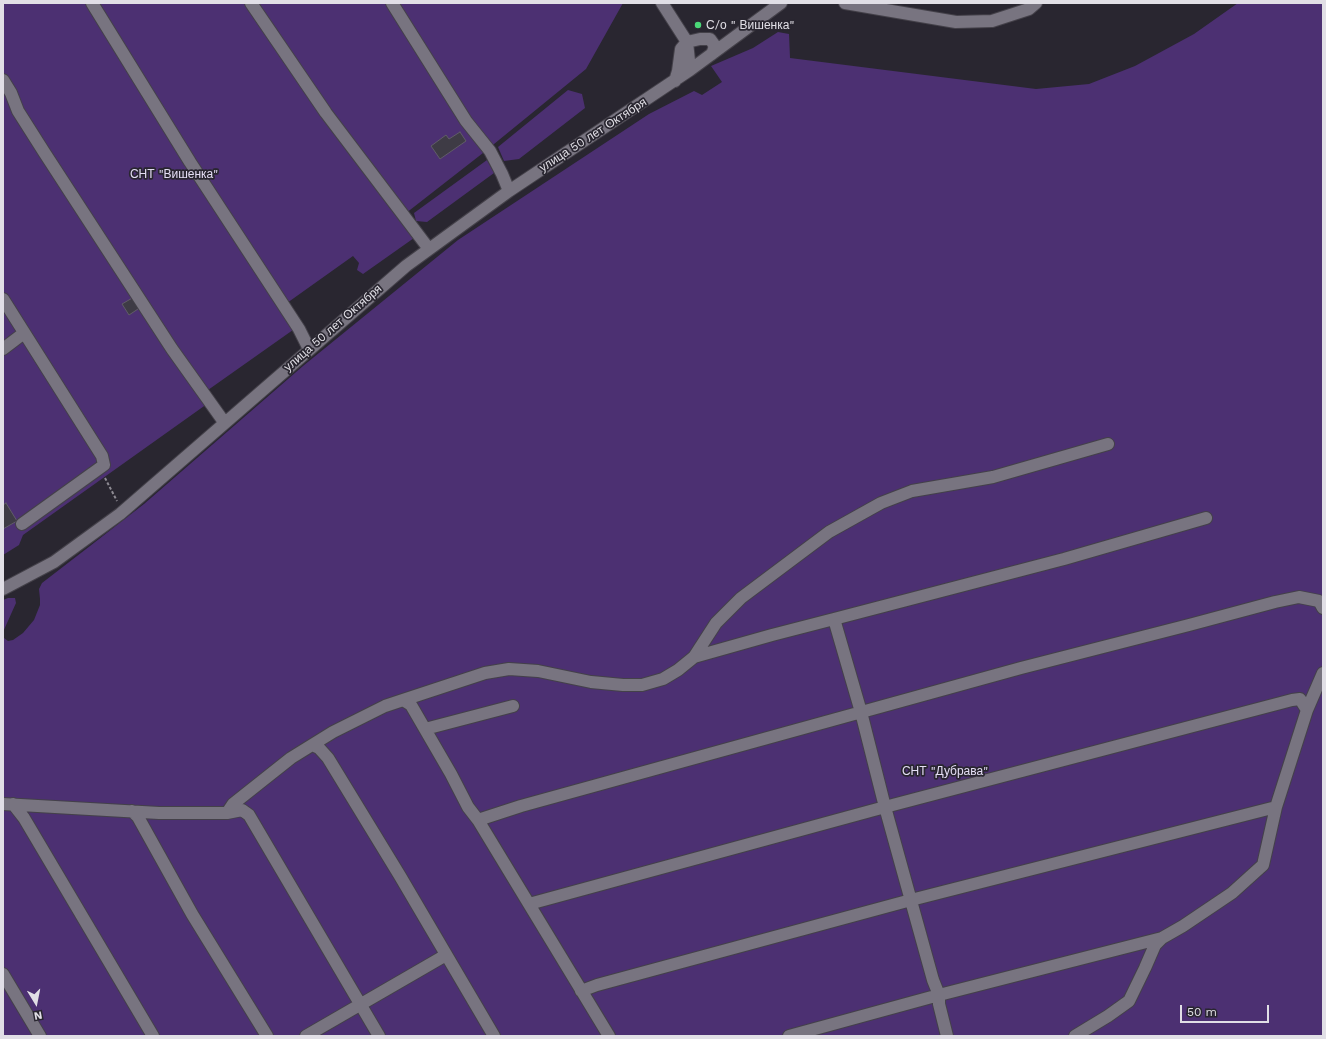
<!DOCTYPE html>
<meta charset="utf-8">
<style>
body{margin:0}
#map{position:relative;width:1326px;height:1039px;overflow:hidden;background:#292630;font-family:"Work Sans",sans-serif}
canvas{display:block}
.frame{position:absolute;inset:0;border:4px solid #e1dfe6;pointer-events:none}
.north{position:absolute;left:16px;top:983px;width:40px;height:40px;-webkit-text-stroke:3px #292630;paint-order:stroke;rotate:170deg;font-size:11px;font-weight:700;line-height:16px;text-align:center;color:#e1dfe6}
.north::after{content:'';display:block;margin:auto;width:14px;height:18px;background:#e1dfe6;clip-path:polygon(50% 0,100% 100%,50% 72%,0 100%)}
.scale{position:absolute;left:1180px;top:1005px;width:89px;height:18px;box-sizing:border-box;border:2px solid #e1dfe6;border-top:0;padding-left:5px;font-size:12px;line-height:14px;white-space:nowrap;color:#e1dfe6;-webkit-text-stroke:3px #292630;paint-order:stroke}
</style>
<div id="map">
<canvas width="1326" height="1039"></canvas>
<div class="frame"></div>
<div class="north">N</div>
<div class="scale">50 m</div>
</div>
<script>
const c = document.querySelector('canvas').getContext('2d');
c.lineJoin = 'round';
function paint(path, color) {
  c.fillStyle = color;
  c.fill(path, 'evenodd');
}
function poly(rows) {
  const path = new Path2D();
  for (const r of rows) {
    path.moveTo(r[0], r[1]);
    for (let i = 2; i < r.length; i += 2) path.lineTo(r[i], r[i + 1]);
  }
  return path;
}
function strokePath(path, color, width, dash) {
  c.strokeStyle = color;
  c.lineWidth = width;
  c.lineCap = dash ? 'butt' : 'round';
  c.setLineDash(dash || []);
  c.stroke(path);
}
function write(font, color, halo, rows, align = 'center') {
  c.font = font + ' "Work Sans",sans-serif';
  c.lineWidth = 3.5;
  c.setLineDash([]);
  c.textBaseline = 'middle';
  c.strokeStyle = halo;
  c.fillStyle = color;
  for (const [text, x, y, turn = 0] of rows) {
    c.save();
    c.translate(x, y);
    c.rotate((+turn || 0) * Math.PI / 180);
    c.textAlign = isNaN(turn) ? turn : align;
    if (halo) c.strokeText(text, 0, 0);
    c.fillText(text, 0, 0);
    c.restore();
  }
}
paint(poly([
 [3,3,623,3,586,69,483,153,401,217,414,238,363,274,357,270,359,263,353,256,287,303,300,325,208,390,214,399,23,535,19,545,3,555],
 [1238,3,1323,3,1323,615,1321,613,1323,617,1323,1036,3,1036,3,634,4,638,8,641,13,640,23,633,34,620,40,605,40,599,39,589,42,583,90,546,144,504,303,366,458,240,649,114,694,91,702,95,722,82,711,66,753,48,778,32,789,34,790,58,1036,89,1089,84,1135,66,1194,34],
 [568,90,582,94,585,108,519,159,504,161,498,147],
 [487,160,494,173,427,222,416,221,414,213],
 [8,598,15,598,16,603,3,632,3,600]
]), '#4c3072');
const building = poly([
 [460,132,466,141,440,159,431,146,446,135,449,139,460,132],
 [134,297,141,307,129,315,122,304,134,297],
 [6,503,17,521,3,529,3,505,6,503]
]);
paint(building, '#3e3b45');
strokePath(building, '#605c67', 1);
const minor = poly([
 [92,3,190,162,299,329,309,349],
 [251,3,326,113,429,249],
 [392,3,466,121,490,151,502,174,509,191],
 [662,3,687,42,690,70],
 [845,3,956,22,992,21,1029,9,1036,3],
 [3,80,11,93,18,111,44,152,172,349,224,422],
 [675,81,678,71,681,49,687,42,700,39,710,39,715,46,712,54],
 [3,299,102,456,104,465,22,524],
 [3,349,24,333],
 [3,589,54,562,120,514,406,266,509,191,690,70,781,3],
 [834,619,1064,559,1206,518],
 [694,657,772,635,834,619,861,712,885,807,933,980,939,995,939,1004,947,1036],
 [403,700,485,673,509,669,538,671,591,682,623,685,642,685,663,679,678,670,694,657,716,623,741,598,829,532,881,503,912,491,993,477,1108,444],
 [425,729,513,706],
 [312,745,319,748,328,758,400,876,494,1036],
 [3,804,159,813,227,813,233,804,291,758,333,732,385,706,403,700,411,705,451,774,468,807,478,820,609,1036],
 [13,804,24,818,153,1036],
 [132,811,138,817,192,914,267,1036],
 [227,813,242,810,249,815,379,1036],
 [478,820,521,806,1021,668,1189,625,1275,602,1299,597,1319,601,1323,608],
 [529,904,885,807,1292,700,1300,699,1307,710],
 [3,974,40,1036],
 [581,991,597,985,911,900,1276,807],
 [306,1036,446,955],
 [789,1036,939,995,1162,938],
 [1075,1036,1108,1016,1129,1001,1145,968,1155,945,1162,938,1183,926,1232,893,1263,865,1276,807,1307,710,1323,673]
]);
strokePath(minor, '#444149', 14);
strokePath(poly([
 [105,478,117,501]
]), '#8e8b93', 2, [3, 2]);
strokePath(minor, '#787480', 12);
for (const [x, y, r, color] of [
 [698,25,4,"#4ad777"]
]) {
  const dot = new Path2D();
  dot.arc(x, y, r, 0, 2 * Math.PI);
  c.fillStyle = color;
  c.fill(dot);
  strokePath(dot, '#292630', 1.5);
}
write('12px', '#e1dfe6', '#292630', [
 ["С/о \" Вишенка\"",706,25]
], 'left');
write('12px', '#e1dfe6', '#292630', [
 ["улица 50 лет Октября",593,135,-33],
 ["улица 50 лет Октября",333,328,-41]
]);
write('12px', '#e4ddf4', '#292630', [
 ["СНТ \"Вишенка\"",174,174],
 ["СНТ \"Дубрава\"",945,771]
]);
</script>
